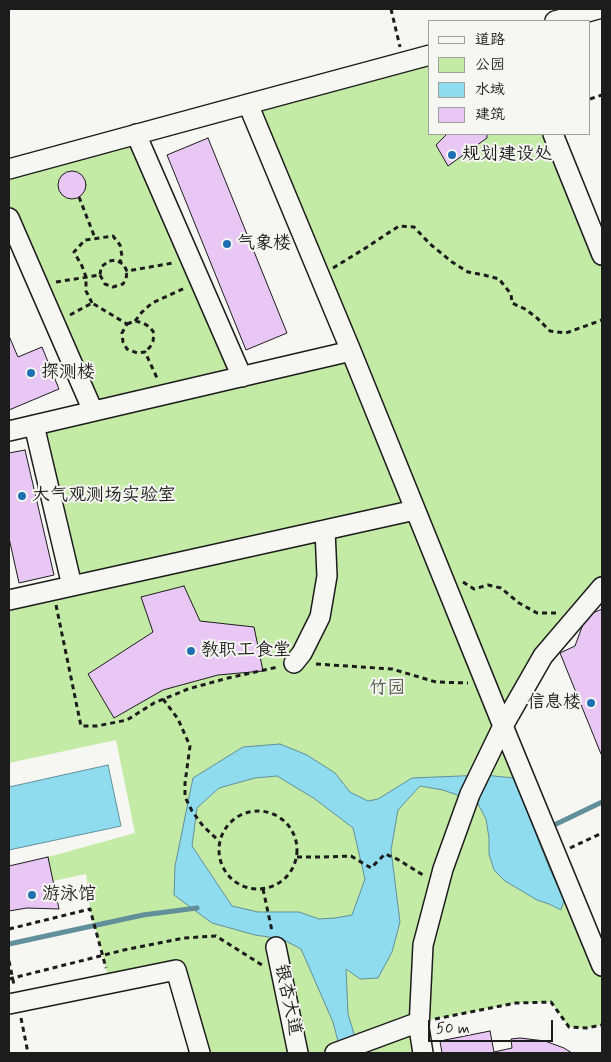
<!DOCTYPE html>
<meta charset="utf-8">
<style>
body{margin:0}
#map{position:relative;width:611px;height:1062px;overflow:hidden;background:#f6f6f2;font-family:Mynerve,"LXGW WenKai TC",sans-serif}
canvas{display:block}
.frame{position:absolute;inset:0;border:10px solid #1c1c1c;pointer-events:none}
.legend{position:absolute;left:428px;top:20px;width:162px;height:115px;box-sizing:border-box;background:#f6f6f2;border:1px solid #9f9f9c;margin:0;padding:6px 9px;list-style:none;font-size:15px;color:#1c1c1c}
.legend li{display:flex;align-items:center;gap:10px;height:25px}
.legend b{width:25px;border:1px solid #9f9f9c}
.scale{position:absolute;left:428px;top:1020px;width:125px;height:22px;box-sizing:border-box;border:2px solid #1c1c1c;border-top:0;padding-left:6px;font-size:15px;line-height:18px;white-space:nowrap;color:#1c1c1c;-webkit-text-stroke:4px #f6f6f2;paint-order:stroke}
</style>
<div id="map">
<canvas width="611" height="1062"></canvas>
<div class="frame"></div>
<ul class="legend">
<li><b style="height:6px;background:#f6f6f2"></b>道路</li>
<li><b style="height:14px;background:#c4eba5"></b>公园</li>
<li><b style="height:14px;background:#8fdcee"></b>水域</li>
<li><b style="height:14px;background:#e8c7f4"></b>建筑</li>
</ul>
<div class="scale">50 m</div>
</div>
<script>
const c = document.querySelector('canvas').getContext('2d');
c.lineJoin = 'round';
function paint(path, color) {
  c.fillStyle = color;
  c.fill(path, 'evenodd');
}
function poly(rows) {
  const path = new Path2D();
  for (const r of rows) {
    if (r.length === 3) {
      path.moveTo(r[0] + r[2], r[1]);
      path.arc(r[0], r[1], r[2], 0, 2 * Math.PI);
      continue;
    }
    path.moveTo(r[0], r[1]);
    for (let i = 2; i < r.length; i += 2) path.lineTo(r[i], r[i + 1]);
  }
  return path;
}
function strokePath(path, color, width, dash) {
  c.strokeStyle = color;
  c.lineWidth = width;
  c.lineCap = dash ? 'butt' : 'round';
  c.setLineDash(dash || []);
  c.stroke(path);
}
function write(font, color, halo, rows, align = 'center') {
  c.font = font + ' Mynerve,"LXGW WenKai TC",sans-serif';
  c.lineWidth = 4;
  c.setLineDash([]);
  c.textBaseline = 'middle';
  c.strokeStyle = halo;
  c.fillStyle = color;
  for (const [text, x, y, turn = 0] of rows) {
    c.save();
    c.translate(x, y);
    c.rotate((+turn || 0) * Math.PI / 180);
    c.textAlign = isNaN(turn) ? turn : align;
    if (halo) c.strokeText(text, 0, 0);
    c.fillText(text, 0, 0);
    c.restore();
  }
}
paint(poly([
 [430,55,430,134,553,134,602,255,602,587,503,726,602,966,602,1025,586,1028,569,1027,551,1002,516,1003,419,1022,424,1053,200,1053,176,970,110,983,90,909,86,874,53,881,48,857,135,833,116,740,9,763,9,600,72,586,34,425,92,412,9,218,9,169,136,134,242,377,349,352,248,104]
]), '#c4eba5');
const water = poly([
 [280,744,307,755,335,773,350,792,368,801,378,799,412,778,484,775,514,778,549,867,564,900,561,910,549,904,537,900,505,881,494,870,489,854,489,838,486,819,477,802,443,790,420,786,398,810,391,850,400,922,392,952,378,978,360,979,346,969,348,1014,358,1047,341,1053,333,1022,301,949,282,939,255,935,212,923,174,895,175,866,193,778,243,747,280,744],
 [277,776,315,799,353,828,365,879,352,915,335,918,319,919,299,912,258,912,232,906,192,846,197,808,219,788,255,778,277,776],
 [108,765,121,826,9,850,9,787,108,765]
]);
paint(water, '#8fdcee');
strokePath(water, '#618f9a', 1);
strokePath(poly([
 [550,827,602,802],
 [9,944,143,915,197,908]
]), '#618f9a', 5);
const building = poly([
 [447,134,487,134,487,138,448,166,436,145,447,134],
 [208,138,287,333,246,350,167,155,208,138],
 [72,185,14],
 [9,336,18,357,42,347,59,389,9,410,9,336],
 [25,450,54,575,19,583,9,538,9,453,25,450],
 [184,586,200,621,254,627,263,671,218,675,163,690,114,718,88,674,153,632,141,597,184,586],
 [602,609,602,754,601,754,560,653,575,646,586,616,602,609],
 [48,857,59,909,27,908,9,911,9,866,48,857],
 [490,1031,494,1052,512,1048,511,1039,520,1038,545,1041,564,1048,572,1053,442,1053,440,1041,490,1031]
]);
paint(building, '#e8c7f4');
strokePath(building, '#1c1c1c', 1);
const minor = poly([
 [555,21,598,9],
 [248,104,351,351,503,726,602,966],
 [136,134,242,377],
 [553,134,602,255],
 [9,169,248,104,430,55],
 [9,218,93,411],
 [34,425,72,586],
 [9,431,351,351],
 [9,600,415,510],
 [294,663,302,653,320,617,327,576,325,530],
 [276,947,298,1053],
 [9,1004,176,970,200,1053],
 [335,1053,419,1022],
 [423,1053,419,1028,423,945,443,869,470,794,503,726,543,656,602,587]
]);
strokePath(minor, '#1c1c1c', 22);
strokePath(poly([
 [391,9,400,47],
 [590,99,602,95],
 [79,197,95,238],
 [333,268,364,249,399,226,414,227,430,244,452,262,468,272,484,275,499,279,511,294,512,303,525,309,536,317,550,331,566,333,602,320],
 [100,275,105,284,113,287,123,284,126,279,127,271],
 [56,282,100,275,101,267,109,261,116,260,123,264,127,271,173,263],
 [92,303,86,291,86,277,82,266,74,252,85,240,113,236,120,245,122,256,120,262],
 [70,315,92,303,127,324,122,333,123,342,127,349,137,353,145,352,158,380],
 [135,321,142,312,152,303,185,288],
 [127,324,135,321,143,323,150,327,154,333,153,341,150,347,145,352],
 [463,582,474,589,488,585,501,588,519,603,537,613,558,613],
 [56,605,81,726,97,726,127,720,154,703,188,689,228,678,278,667],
 [316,664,392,669,436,682,468,683],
 [163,699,178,719,190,746,185,783,185,797,192,811,203,826,219,841],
 [258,850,39],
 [570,848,602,833],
 [297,857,324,857,351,856,371,868,385,854,397,859,423,875],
 [263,889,272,931],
 [9,929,90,909,106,968],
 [9,961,14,985],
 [9,979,124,950,184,938,216,936,262,965],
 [21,1018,28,1053],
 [435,1019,516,1003,551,1002,569,1027,586,1028,602,1025]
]), '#1c1c1c', 3, [5, 4]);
strokePath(minor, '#f6f6f2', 19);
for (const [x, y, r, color] of [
 [452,155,5,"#1f6fb2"],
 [227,244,5,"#1f6fb2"],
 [31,373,5,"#1f6fb2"],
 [22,496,5,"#1f6fb2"],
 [191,651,5,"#1f6fb2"],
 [591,703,5,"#1f6fb2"],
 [32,895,5,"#1f6fb2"]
]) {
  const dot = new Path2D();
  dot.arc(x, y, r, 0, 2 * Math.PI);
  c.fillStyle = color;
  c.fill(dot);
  strokePath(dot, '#f6f6f2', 2);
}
write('18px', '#1c1c1c', '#f6f6f2', [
 ["规划建设处",462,155],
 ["气象楼",237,244],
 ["探测楼",41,373],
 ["大气观测场实验室",32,496],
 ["教职工食堂",201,651],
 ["信息楼",581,703,"right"],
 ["游泳馆",42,895]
], 'left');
write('18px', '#4e5a45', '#f6f6f2', [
 ["竹园",387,689]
]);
write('18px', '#1c1c1c', '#f6f6f2', [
 ["银杏大道",287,1000,78]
]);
</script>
